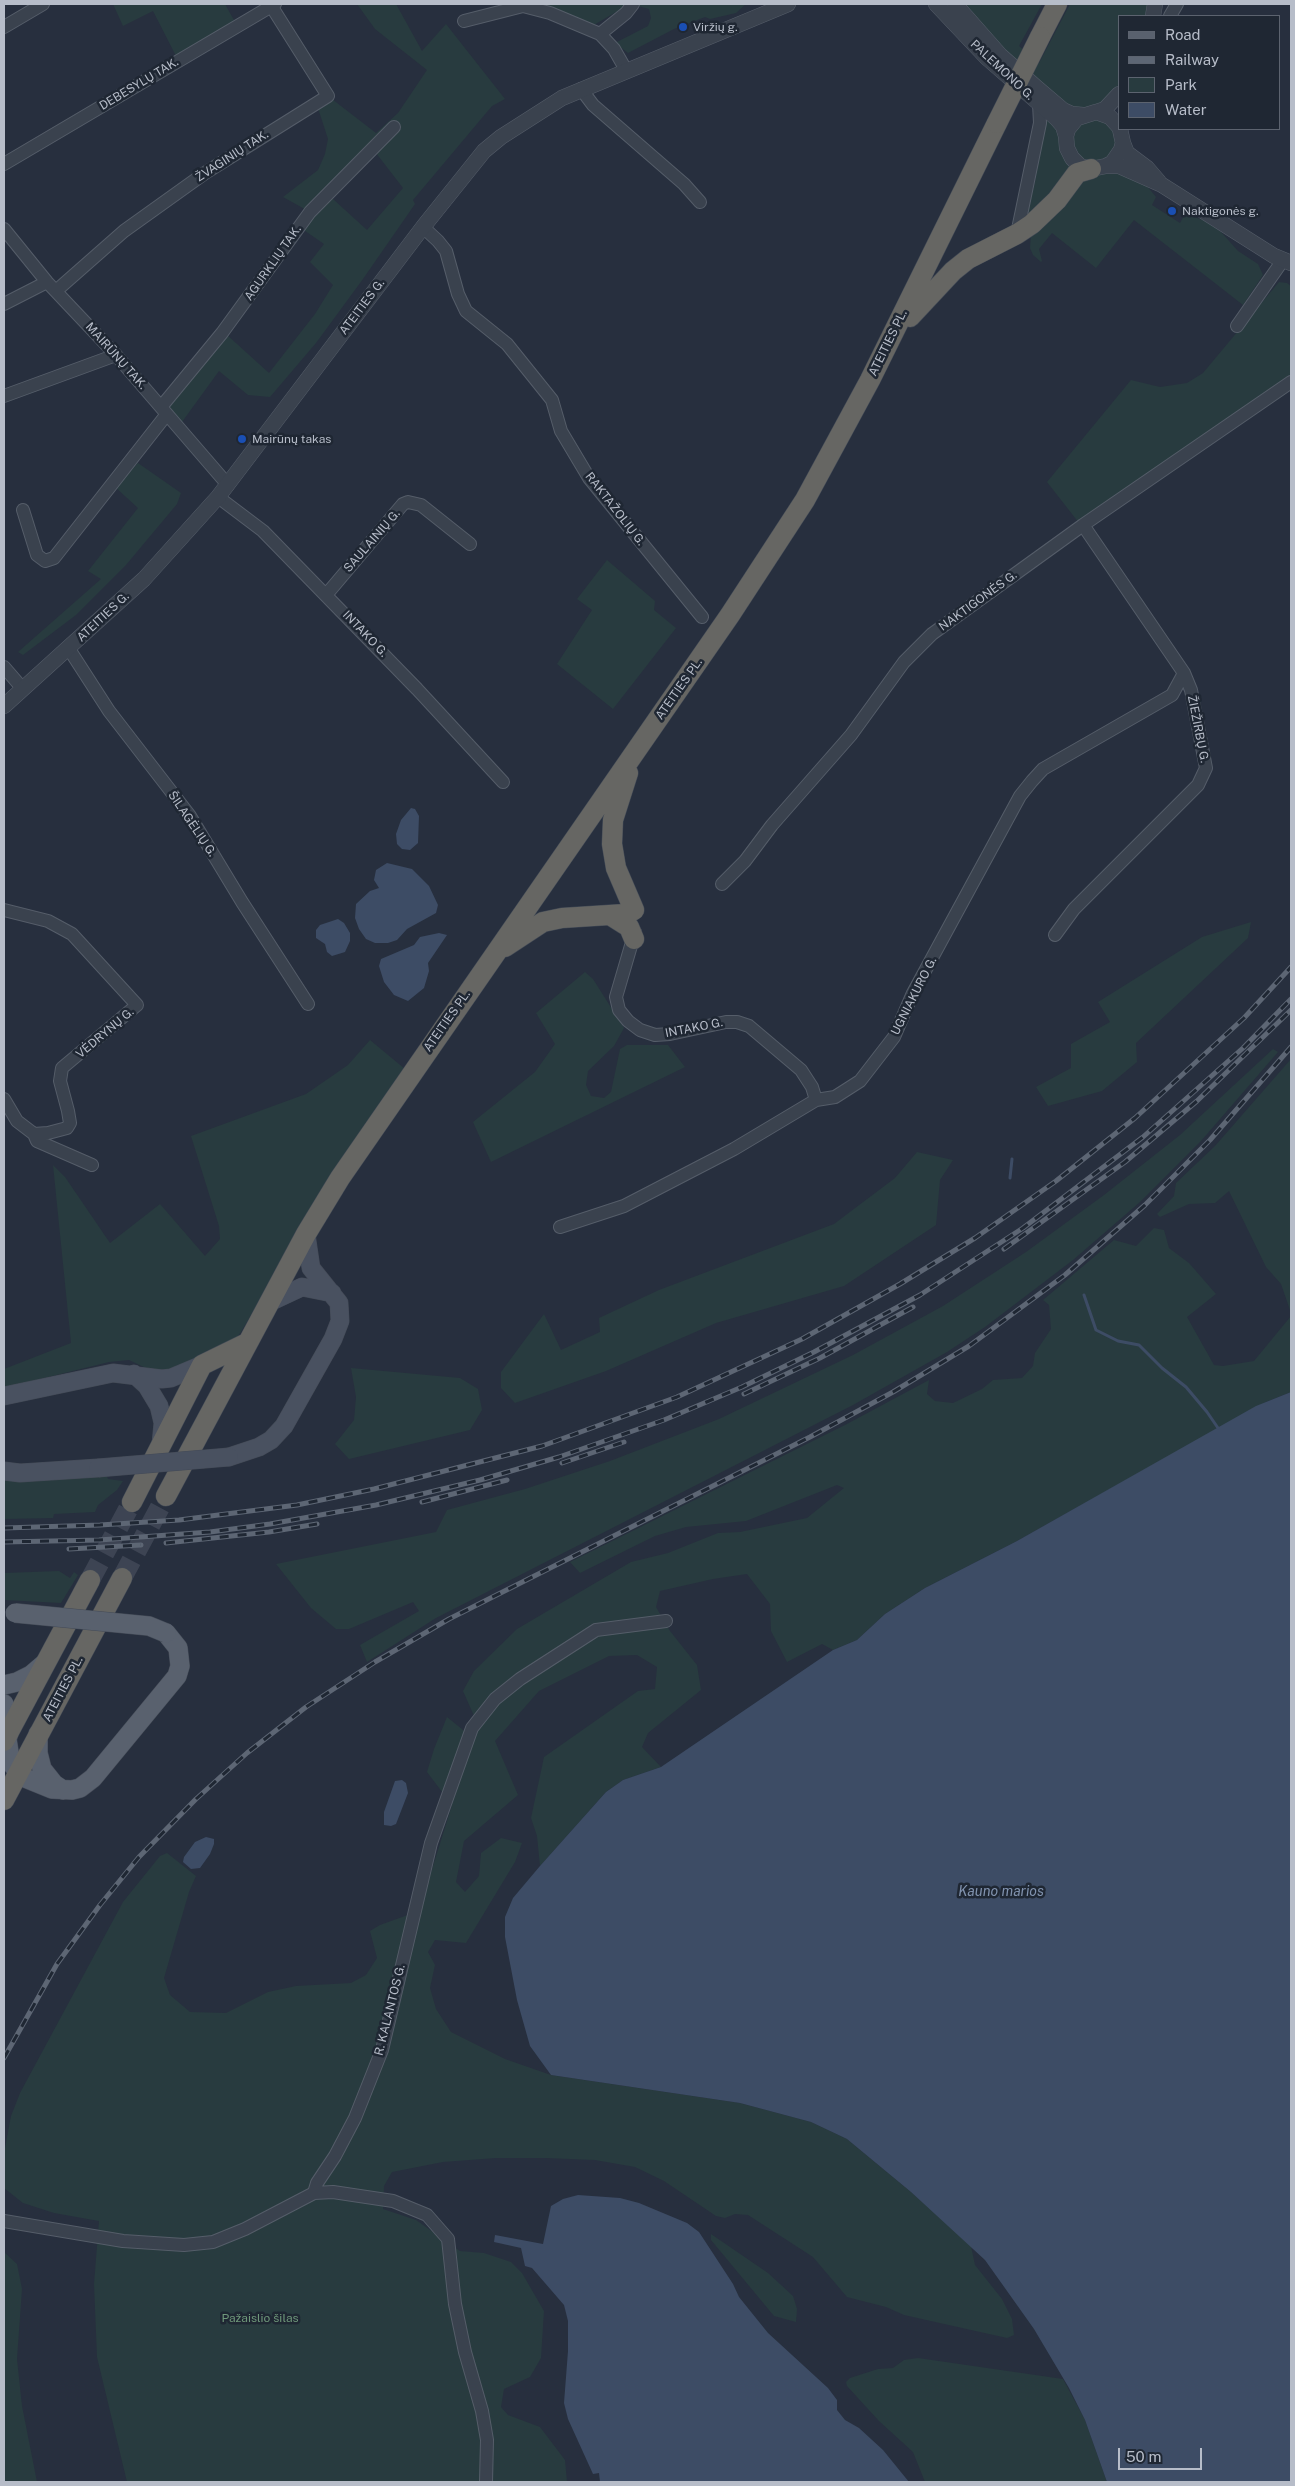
<!DOCTYPE html>
<meta charset="utf-8">
<style>
body{margin:0}
#map{position:relative;width:1295px;height:2486px;overflow:hidden;background:#272f3e;font-family:"Public Sans",sans-serif}
canvas{display:block}
.frame{position:absolute;inset:0;border:5px solid #b7bdc9;pointer-events:none}
.legend{position:absolute;left:1118px;top:15px;width:162px;height:115px;box-sizing:border-box;background:#1f2733;border:1px solid #5c636f;margin:0;padding:6px 9px;list-style:none;font-size:15px;color:#b7bdc9}
.legend li{display:flex;align-items:center;gap:10px;height:25px}
.legend b{width:25px;border:1px solid #5c636f}
.scale{position:absolute;left:1118px;top:2448px;width:84px;height:22px;box-sizing:border-box;border:2px solid #b7bdc9;border-top:0;padding-left:6px;font-size:15px;line-height:18px;white-space:nowrap;color:#b7bdc9;-webkit-text-stroke:4px #1f2733;paint-order:stroke}
</style>
<div id="map">
<canvas width="1295" height="2486"></canvas>
<div class="frame"></div>
<ul class="legend">
<li><b style="height:6px;background:#59616e"></b>Road</li>
<li><b style="height:6px;background:#5d6674"></b>Railway</li>
<li><b style="height:14px;background:#283b3f"></b>Park</li>
<li><b style="height:14px;background:#3d4c65"></b>Water</li>
</ul>
<div class="scale">50 m</div>
</div>
<script>
const c = document.querySelector('canvas').getContext('2d');
c.lineJoin = 'round';
function paint(path, color) {
  c.fillStyle = color;
  c.fill(path, 'evenodd');
}
function poly(rows) {
  const path = new Path2D();
  for (const r of rows) {
    path.moveTo(r[0], r[1]);
    for (let i = 2; i < r.length; i += 2) path.lineTo(r[i], r[i + 1]);
  }
  return path;
}
function strokePath(path, color, width, dash) {
  c.strokeStyle = color;
  c.lineWidth = width;
  c.lineCap = dash ? 'butt' : 'round';
  c.setLineDash(dash || []);
  c.stroke(path);
}
function write(font, color, halo, rows, align = 'center') {
  c.font = font + ' "Public Sans",sans-serif';
  c.lineWidth = 5;
  c.setLineDash([]);
  c.textBaseline = 'middle';
  c.strokeStyle = halo;
  c.fillStyle = color;
  for (const [text, x, y, turn = 0] of rows) {
    c.save();
    c.translate(x, y);
    c.rotate((+turn || 0) * Math.PI / 180);
    c.textAlign = isNaN(turn) ? turn : align;
    if (halo) c.strokeText(text, 0, 0);
    c.fillText(text, 0, 0);
    c.restore();
  }
}
paint(poly([
 [113,4,225,4,235,22,176,56,153,11,123,26],
 [357,4,396,4,422,51,446,24,505,99,492,106,413,200,415,204,363,279,316,343,270,397,248,395,219,371,182,422,167,404,226,334,269,373,315,314,333,285,310,262,324,244,298,226,310,212,283,197,318,170,325,154,328,139,316,102,328,96,376,133,398,113,427,70,375,29],
 [376,153,403,188,367,230,333,199,332,189],
 [525,4,625,4,623,8,592,26],
 [638,4,746,4,736,13,710,19,705,17,674,29,628,53,615,43,648,26,651,18,649,9,638,6],
 [966,4,1042,4,1019,46,1039,63,1070,4,1148,4,1145,16,1119,16,1119,83,1111,98,1102,105,1077,109,1071,108,1003,51],
 [1051,117,1076,166,1024,225,1035,182,1045,119],
 [1086,118,1109,120,1119,142,1105,160,1089,161,1082,158,1073,145,1075,129],
 [1116,168,1147,186,1156,197,1152,205,1180,223,1185,214,1206,221,1221,232,1238,251,1258,264,1263,275,1243,305,1134,220,1096,268,1052,233,1039,249,1042,261,1041,262,1033,255,1030,248,1031,234,1079,178],
 [1279,282,1287,283,1291,286,1291,374,1079,523,1047,482,1131,380,1160,387,1187,383,1203,373],
 [138,463,181,493,177,504,126,565,76,615,23,655,18,652,101,579,88,571,138,508,115,487],
 [607,560,655,601,654,610,676,628,613,709,557,664,592,610,577,599],
 [1251,922,1248,938,1136,1043,1137,1062,1102,1091,1048,1106,1036,1087,1071,1068,1071,1044,1110,1022,1098,1002,1202,937],
 [585,972,593,979,624,1028,614,1046,588,1071,586,1085,591,1096,604,1098,611,1092,620,1049,627,1045,668,1045,685,1067,491,1162,473,1122,535,1072,555,1044,536,1013],
 [370,1040,405,1069,355,1139,241,1332,232,1344,179,1368,162,1372,150,1370,129,1360,109,1362,4,1388,4,1369,71,1343,53,1165,65,1177,110,1243,160,1204,205,1256,220,1239,219,1226,191,1136,306,1094,348,1065],
 [1273,1049,1278,1052,1201,1141,1140,1202,1073,1260,985,1327,947,1352,853,1405,436,1618,367,1662,360,1645,419,1611,413,1602,349,1629,336,1629,311,1608,276,1564,436,1532,447,1510,525,1489,610,1461,719,1419,853,1355,943,1306,1026,1252,1104,1195,1180,1135],
 [1291,1059,1291,1313,1281,1284,1266,1267,1229,1191,1215,1203,1189,1204,1160,1217,1157,1214,1174,1196,1176,1183,1215,1146],
 [917,1152,953,1160,940,1180,936,1225,844,1286,716,1323,606,1371,515,1403,501,1388,501,1372,544,1314,561,1350,600,1332,599,1318,659,1290,834,1224,895,1178],
 [1154,1228,1164,1230,1169,1248,1189,1263,1216,1294,1187,1317,1214,1365,1223,1366,1254,1361,1291,1316,1291,1392,1266,1402,1017,1541,925,1588,885,1614,857,1640,833,1650,822,1644,787,1662,771,1631,770,1604,747,1574,713,1579,660,1591,656,1607,670,1631,697,1665,701,1690,648,1733,642,1747,661,1767,623,1780,606,1792,540,1866,537,1836,531,1818,544,1757,638,1691,655,1689,657,1667,637,1655,609,1656,539,1691,495,1741,518,1795,464,1841,456,1882,465,1892,479,1876,481,1853,501,1838,522,1843,515,1862,466,1943,435,1940,428,1952,435,1965,430,1988,436,2009,451,2032,505,2059,551,2075,740,2103,811,2122,847,2139,911,2192,971,2246,975,2265,1002,2299,1012,2319,1014,2335,1007,2338,904,2315,886,2307,847,2297,813,2257,748,2215,735,2214,725,2218,716,2216,664,2181,635,2167,595,2160,545,2158,496,2158,443,2162,392,2172,384,2186,383,2209,416,2220,460,2251,484,2253,511,2262,522,2273,544,2311,541,2358,530,2377,504,2389,501,2407,508,2415,540,2427,565,2460,567,2482,127,2482,97,2357,94,2284,99,2221,54,2213,23,2203,4,2188,5,2148,11,2116,20,2093,123,1902,160,1856,167,1853,196,1876,189,1892,164,1978,170,1995,190,2012,226,2013,268,1992,296,1986,351,1983,366,1975,377,1958,370,1931,380,1925,419,1911,452,1805,427,1772,434,1749,447,1717,468,1734,478,1725,463,1691,474,1671,517,1629,631,1562,668,1553,718,1533,740,1532,807,1518,844,1488,837,1485,746,1521,686,1527,655,1536,580,1573,570,1562,845,1425,929,1380,927,1394,935,1401,953,1403,982,1389,993,1380,1022,1378,1033,1366,1035,1353,1051,1329,1049,1305,1043,1300,1114,1240,1136,1246],
 [351,1368,460,1378,478,1389,482,1410,470,1430,349,1459,335,1444,354,1420,356,1397],
 [107,1476,108,1479,123,1481,117,1490,98,1505,95,1512,54,1514,53,1518,4,1519,4,1479],
 [59,1571,70,1578,74,1572,78,1575,61,1603,4,1600,4,1573],
 [711,2234,768,2273,793,2296,797,2309,796,2322,774,2316,711,2240],
 [4,2252,17,2264,22,2289,17,2359,22,2406,37,2482,4,2482],
 [918,2358,1063,2379,1085,2420,1107,2482,925,2482,913,2452,879,2421,847,2386,846,2382,850,2378,878,2369,893,2368,904,2360]
]), '#283b3f');
paint(poly([
 [411,808,415,809,419,816,418,843,410,850,402,849,397,844,396,834,401,820],
 [387,863,412,869,429,886,438,905,436,913,407,929,397,940,388,943,375,943,366,939,359,929,355,918,356,904,370,891,379,888,374,880,376,870],
 [338,919,344,923,350,933,350,941,345,952,332,956,327,952,325,944,316,938,316,930,320,925],
 [439,933,447,935,428,963,429,971,424,988,408,1001,394,995,384,982,379,966,381,959,414,945,420,937],
 [1291,1392,1291,2482,1107,2482,1085,2420,1069,2388,1034,2329,985,2260,911,2192,847,2139,811,2122,740,2103,551,2075,530,2046,517,2000,505,1937,505,1917,513,1898,540,1866,606,1792,623,1780,661,1767,833,1650,857,1640,885,1614,925,1588,1017,1541,1256,1406],
 [402,1780,406,1783,408,1793,396,1824,391,1826,384,1825,384,1812,395,1781],
 [206,1837,214,1839,214,1844,210,1854,200,1868,191,1869,183,1862,184,1857,195,1842],
 [578,2195,620,2198,639,2203,687,2223,699,2232,733,2284,739,2297,768,2333,828,2388,837,2400,837,2410,845,2420,859,2428,883,2450,909,2482,600,2482,599,2473,593,2474,568,2419,564,2403,568,2351,568,2321,564,2305,532,2268,525,2266,521,2248,494,2242,495,2235,543,2244,551,2206,563,2199]
]), '#3d4c65');
strokePath(poly([
 [1010,1178,1012,1159],
 [1084,1295,1096,1330,1118,1341,1139,1345,1162,1368,1186,1387,1207,1412,1218,1428]
]), '#3d4c65', 3);
strokePath(poly([
 [122,1578,166,1496],
 [90,1580,132,1502]
]), '#3d4453', 20, [20, 10]);
const minor = poly([
 [1170,16,1177,4],
 [464,21,523,6,550,13,600,34,614,49,626,70],
 [4,27,43,4],
 [600,34,626,13,633,4],
 [581,89,593,105,684,184,700,202],
 [4,164,275,4],
 [423,227,438,241,446,251,458,294,466,311,507,344,552,400,561,431,589,478,702,617],
 [4,229,47,282,116,355,228,485],
 [1017,234,1040,123,1039,104],
 [57,290,124,231,205,173,328,96,270,4],
 [4,304,47,282],
 [1237,326,1281,263],
 [4,396,116,355],
 [161,407,222,333,310,212,394,127],
 [218,497,263,531,417,689,503,782],
 [23,510,37,555,45,561,54,558,167,414],
 [326,595,403,504,408,502,421,505,470,544],
 [69,649,109,711,190,816,242,902,308,1004],
 [4,667,23,689],
 [722,884,745,861,772,825,851,735,904,662,932,634,1083,525,1291,382],
 [4,910,48,921,72,934,137,1005,62,1068,60,1081,68,1111,70,1123,67,1128,48,1133,34,1134],
 [635,932,616,997,619,1010,628,1021,640,1030,655,1035,670,1034,726,1022,737,1022,749,1026,801,1070,812,1087,816,1100],
 [1055,935,1074,909,1198,785,1206,768,1191,690,1184,673,1083,525],
 [4,1099,17,1121,34,1134,37,1141,92,1165],
 [560,1227,624,1206,734,1149,816,1100,835,1097,860,1081,894,1037,913,993,1020,796,1032,781,1043,769,1172,695,1184,673],
 [314,2193,317,2183,335,2156,355,2118,382,2050,431,1843,472,1728,495,1699,520,1679,596,1630,666,1621],
 [4,2221,123,2241,184,2245,213,2242,245,2229,314,2193,333,2192,393,2201,427,2215,448,2239,455,2304,465,2352,482,2411,487,2440,486,2482]
]);
const tertiary = poly([
 [936,4,987,58,1057,119,1063,126,1066,136],
 [955,4,1000,55,1036,87,1063,110,1072,114,1083,115],
 [1153,16,1155,4],
 [1096,112,1105,109,1119,94],
 [1119,127,1110,117,1096,112,1077,118,1068,129,1066,136,1067,148,1072,158,1080,166,1091,169,1106,166,1112,163,1121,150,1123,143,1120,129],
 [1123,143,1127,153,1147,168,1159,182],
 [1106,166,1119,166,1162,185,1274,256,1291,263],
 [4,706,144,579,218,497,423,227,484,151,501,137,562,98,788,4]
]);
const secondary = poly([
 [270,1302,302,1287,332,1293],
 [134,1374,147,1386,159,1406,163,1423,161,1444],
 [4,1396,113,1373,162,1379,171,1378,202,1365],
 [229,1457,259,1447,271,1440,284,1426,333,1339,340,1321,339,1303,311,1268,306,1234],
 [4,1471,20,1473,98,1468]
]);
const primary = poly([
 [4,1685,17,1682,31,1675,45,1663],
 [4,1704,11,1726,7,1739,9,1752,12,1764,18,1772,25,1778,52,1789,72,1790,80,1788,93,1778,177,1676,180,1666,178,1648,166,1633],
 [38,1734,38,1753,42,1769,54,1784,63,1790]
]);
const trunk = poly([
 [1040,37,1057,4],
 [910,317,953,271,968,259,1017,234,1032,224,1057,200,1077,173,1091,169],
 [610,915,629,927,634,939],
 [505,947,543,922,562,918,625,914,634,910,616,868,612,844,613,820,628,773],
 [166,1496,306,1234,340,1178,730,615,805,500,870,380,997,123],
 [132,1502,202,1365,247,1343],
 [4,1741,90,1580],
 [4,1800,122,1578]
]);
strokePath(minor, '#555d69', 14);
strokePath(tertiary, '#555d69', 16);
strokePath(secondary, '#444b57', 19);
strokePath(primary, '#444b57', 20);
strokePath(trunk, '#424a56', 21);
strokePath(minor, '#3a424e', 12);
strokePath(tertiary, '#3a424e', 15);
strokePath(secondary, '#495160', 18);
strokePath(primary, '#59616e', 19);
strokePath(trunk, '#666663', 20);
const rail = poly([
 [1004,1249,1125,1162,1197,1101,1291,1010],
 [744,1394,820,1358,913,1307],
 [562,1463,624,1442],
 [422,1502,507,1480],
 [4,1528,100,1525,179,1520,297,1505,374,1489,542,1446,677,1397,802,1339,900,1284,975,1238,1056,1181,1135,1118,1244,1018,1291,967],
 [4,1542,99,1540,210,1532,270,1524,376,1505,480,1480,559,1457,664,1420,742,1387,814,1352,920,1295,1023,1228,1143,1137,1243,1048,1291,999],
 [166,1543,269,1532,317,1524],
 [69,1549,141,1545],
 [4,2058,57,1964,100,1905,139,1857,196,1799,247,1753,306,1707,375,1662,449,1619,810,1437,893,1392,969,1346,1065,1275,1145,1205,1210,1140,1291,1047]
]);
strokePath(rail, '#5d6674', 5);
strokePath(rail, '#1f2733', 3, [9]);
const secondaryBridge = poly([
 [98,1468,229,1457]
]);
const primaryBridge = poly([
 [15,1613,149,1626,166,1633]
]);
const trunkBridge = poly([
 [997,123,1040,37]
]);
strokePath(secondaryBridge, '#444b57', 19, []);
strokePath(primaryBridge, '#444b57', 20, []);
strokePath(trunkBridge, '#424a56', 21, []);
strokePath(secondaryBridge, '#495160', 18);
strokePath(primaryBridge, '#59616e', 19);
strokePath(trunkBridge, '#666663', 20);
for (const [x, y, r, color] of [
 [683,27,5,"#1a4fb4"],
 [1172,211,5,"#1a4fb4"],
 [242,439,5,"#1a4fb4"]
]) {
  const dot = new Path2D();
  dot.arc(x, y, r, 0, 2 * Math.PI);
  c.fillStyle = color;
  c.fill(dot);
  strokePath(dot, '#1f2733', 2);
}
write('12px', '#b7bdc9', '#1f2733', [
 ["Viržių g.",693,27],
 ["Naktigonės g.",1182,211],
 ["Mairūnų takas",252,439]
], 'left');
write('12px', '#b7bdc9', '#1f2733', [
 ["PALEMONO G.",1002,70,43],
 ["DEBESYLŲ TAK.",139,84,-31],
 ["ŽVAGINIŲ TAK.",232,156,-33],
 ["AGURKLIŲ TAK.",273,263,-55],
 ["ATEITIES G.",362,307,-53],
 ["ATEITIES PL.",888,343,-64],
 ["MAIRŪNŲ TAK.",116,356,48],
 ["RAKTAŽOLIŲ G.",615,509,52],
 ["SAULAINIŲ G.",372,541,-49],
 ["NAKTIGONĖS G.",978,601,-36],
 ["ATEITIES G.",103,617,-43],
 ["INTAKO G.",365,634,46],
 ["ATEITIES PL.",679,689,-55],
 ["ŽIEŽIRBŲ G.",1198,729,79],
 ["ŠILAGĖLIŲ G.",192,824,56],
 ["UGNIAKURO G.",914,996,-63],
 ["ATEITIES PL.",447,1021,-55],
 ["INTAKO G.",694,1028,-11],
 ["VĖDRYNŲ G.",105,1033,-40],
 ["ATEITIES PL.",63,1689,-62],
 ["R. KALANTOS G.",390,2010,-76]
]);
write('12px', '#6f987a', '#1f2733', [
 ["Pažaislio šilas",260,2318]
]);
write('italic 14px', '#8092ae', '#1f2733', [
 ["Kauno marios",1001,1892]
]);
</script>
